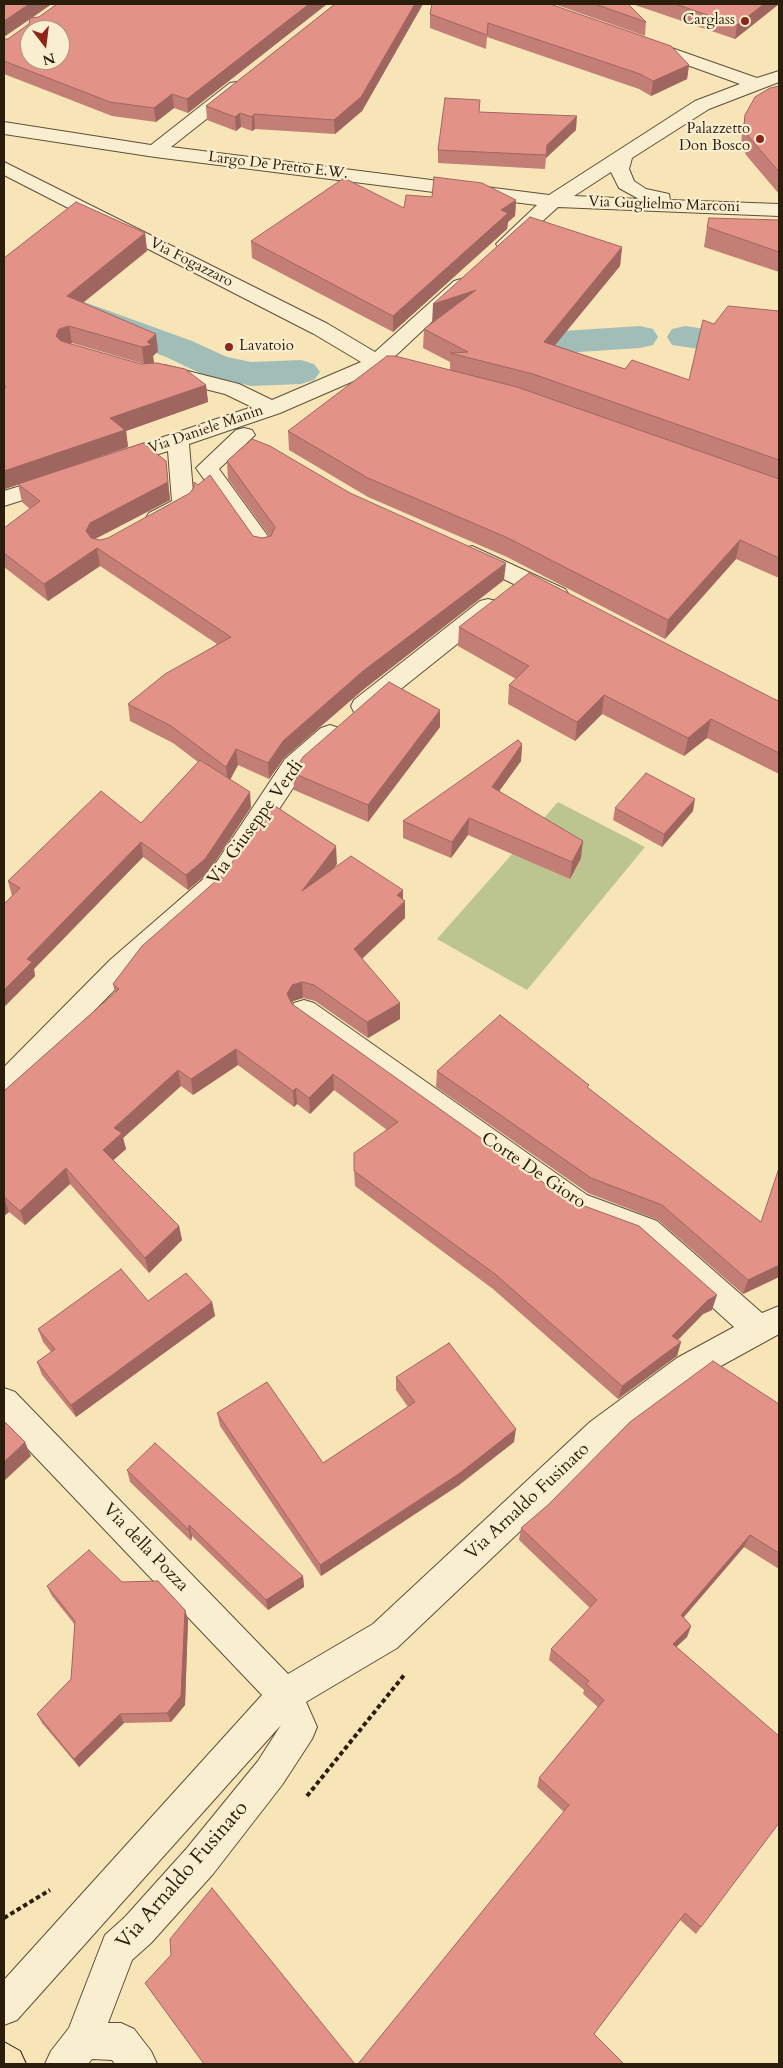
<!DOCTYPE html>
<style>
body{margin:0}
#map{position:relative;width:783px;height:2068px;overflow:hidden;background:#f8e5b7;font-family:Cardo,serif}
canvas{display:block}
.frame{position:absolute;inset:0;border:5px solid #2b1d0c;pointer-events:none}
.north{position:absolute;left:20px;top:20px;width:50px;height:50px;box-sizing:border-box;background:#faeed0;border:1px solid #a79a82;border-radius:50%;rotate:165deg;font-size:14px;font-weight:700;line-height:20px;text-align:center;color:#2b1d0c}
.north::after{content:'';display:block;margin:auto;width:18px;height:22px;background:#8f2418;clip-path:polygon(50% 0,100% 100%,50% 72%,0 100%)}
</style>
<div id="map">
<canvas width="783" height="2068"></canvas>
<div class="frame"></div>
<div class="north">N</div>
</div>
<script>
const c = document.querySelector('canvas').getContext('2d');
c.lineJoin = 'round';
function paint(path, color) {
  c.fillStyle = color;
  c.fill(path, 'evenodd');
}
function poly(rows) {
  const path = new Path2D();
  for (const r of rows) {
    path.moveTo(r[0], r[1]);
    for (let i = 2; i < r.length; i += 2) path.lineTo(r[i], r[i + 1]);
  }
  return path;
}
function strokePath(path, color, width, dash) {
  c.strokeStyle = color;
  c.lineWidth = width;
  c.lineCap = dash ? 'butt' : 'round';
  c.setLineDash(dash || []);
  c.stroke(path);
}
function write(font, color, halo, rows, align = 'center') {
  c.font = font + ' Cardo,serif';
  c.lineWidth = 4.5;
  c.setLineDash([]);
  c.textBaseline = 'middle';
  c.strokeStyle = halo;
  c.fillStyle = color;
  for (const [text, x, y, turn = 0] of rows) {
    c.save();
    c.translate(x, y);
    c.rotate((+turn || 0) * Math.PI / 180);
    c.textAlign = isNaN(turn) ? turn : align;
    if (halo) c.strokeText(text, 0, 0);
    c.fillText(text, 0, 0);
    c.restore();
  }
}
paint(poly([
 [558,802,645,847,527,990,437,939]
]), '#bcc58f');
paint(poly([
 [4,273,192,341,227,357,251,362,301,360,314,364,320,372,314,380,301,384,251,386,204,375,166,357,4,296,4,273],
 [640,326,653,329,658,337,653,345,640,348,563,353,550,350,545,342,550,334,563,331,640,326],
 [685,326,725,332,730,340,725,348,712,351,672,345,667,337,672,329,685,326]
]), '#a0bdb8');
const minor = poly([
 [646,39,757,78,779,71,779,82,709,109,632,158,629,169,634,181,646,189,669,194,670,200,779,204,779,216,558,207,513,248,506,250,499,248,496,244,537,205,155,157,4,134,4,122,151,145,230,83,236,82,242,83,245,87,242,91,171,147,549,195,695,101,740,84,640,48,637,44,640,40,646,39],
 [611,172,619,188,639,199,574,196,611,172],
 [4,162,328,324,375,352,454,281,461,279,468,281,471,285,391,360,397,361,400,366,397,371,390,373,379,370,280,413,189,444,194,504,191,509,157,526,149,523,146,518,149,513,172,501,168,451,115,468,107,466,104,461,107,456,252,407,225,394,157,377,153,372,157,367,164,365,239,384,272,400,361,362,314,334,4,175,4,162],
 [244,428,252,430,255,435,219,469,275,546,272,552,264,554,256,552,196,468,236,430,244,428],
 [56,475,64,477,67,482,64,487,4,506,4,491,56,475],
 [472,546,565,589,569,595,565,601,557,603,549,601,464,560,461,554,464,548,472,546],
 [488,599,496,601,500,607,496,613,372,712,363,715,354,712,351,706,354,700,480,601,488,599],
 [330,725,339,728,342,734,339,740,303,773,226,889,128,976,14,1093,4,1097,4,1067,110,960,208,875,285,759,321,728,330,725],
 [304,1000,314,1003,587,1195,657,1221,762,1313,779,1306,779,1334,699,1378,612,1444,397,1648,306,1702,317,1727,312,1739,282,1785,213,1874,151,1943,132,1960,108,2023,121,2023,134,2029,151,2051,157,2064,115,2064,112,2060,92,2059,88,2064,45,2064,51,2051,69,2028,105,1935,125,1917,187,1848,258,1761,281,1725,17,2020,4,2025,4,1980,262,1695,4,1424,4,1388,15,1392,288,1674,373,1624,590,1422,677,1358,734,1327,637,1239,567,1213,294,1019,290,1011,294,1003,304,1000]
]);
const major = poly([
 [4,2042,20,2051,26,2064,4,2064,4,2042]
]);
strokePath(minor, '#5e4f37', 2);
strokePath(major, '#2b1d0c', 2);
strokePath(poly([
 [307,1796,405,1674],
 [4,1918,50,1890]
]), '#2b1d0c', 4, [4.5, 3]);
paint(minor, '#faeed0');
paint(major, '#f8e5b7');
paint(poly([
 [57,4,327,4,188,113,174,108,156,122,112,116,4,74,4,39,8,39,29,24,29,19,4,37,32,17,39,17],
 [335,4,423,4,362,111,335,134,255,129,252,131,241,127,236,131,207,120,206,106],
 [432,4,689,65,687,79,651,96,639,89,487,37,486,49,430,28,430,14],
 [554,4,628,4,646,22,645,36],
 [632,4,779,4,735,39],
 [779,86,779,194,746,155,741,144,742,133,745,115],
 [479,112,576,130,546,158,545,169,438,163,438,150],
 [432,197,516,200,515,216,508,222,507,229,393,332,252,258,251,241,404,208],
 [779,220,779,272,704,247,707,227],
 [145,233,147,251,83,303,158,351,153,356,154,363,206,385,208,402,126,431,128,447,5,489,4,488,4,258],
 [72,343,144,364,141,364,69,344],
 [622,247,620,266,555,345,625,369,689,380,714,324,779,311,779,578,736,559,665,639,507,557,368,497,289,450,288,431,450,370,450,362,423,348,424,329],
 [166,461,170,500,95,539,100,540,253,536,262,538,270,537,228,479,227,461,350,493,504,580,364,689,284,758,269,779,238,765,230,779,251,807,207,874,188,890,143,857,34,969,35,976,4,1007,4,904,12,896,8,881,141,823,198,762,173,743,130,721,128,704,217,644,100,566,48,601,4,567,4,528,30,509,22,502,18,484],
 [459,627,779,701,779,774,707,738,684,756,602,714,575,741,508,704,509,685,516,679,458,646],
 [440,727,368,822,294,790,293,773],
 [522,744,521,761,499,791,581,858,570,879,468,835,451,858,403,838,403,821],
 [615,808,693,811,662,847,613,820],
 [337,864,332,870,403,899,405,901,405,918,362,959,400,1003,400,1019,368,1038,315,1001,303,998,293,1001,292,1004,712,1310,703,1314,678,1340,681,1342,677,1356,618,1399,493,1289,355,1186,354,1171,387,1130,334,1090,310,1114,297,1104,294,1107,238,1065,193,1095,181,1086,123,1138,126,1149,113,1160,179,1226,182,1240,149,1273,70,1184,25,1225,9,1212,4,1216,4,1091,115,993,113,984],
 [437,1071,589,1089,779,1277,743,1294,658,1220,588,1193,436,1087],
 [148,1301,212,1302,215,1316,76,1417,42,1375,37,1362,51,1352,43,1342,38,1329],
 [396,1377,514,1442,459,1485,321,1576,220,1426,217,1413,323,1463,408,1407,396,1390],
 [779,1404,779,1569,744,1547,684,1617,691,1626,687,1637,676,1647,701,1927,696,1934,680,1920,594,2034,358,2064,564,1812,537,1787,539,1778,598,1707,583,1694,584,1690,549,1660,551,1649,590,1608,519,1540,521,1528],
 [127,1470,303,1576,304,1587,268,1610,192,1536,191,1541,130,1482],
 [122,1582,185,1610,188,1620,185,1705,171,1722,124,1723,79,1767,42,1723,37,1714,71,1679,75,1625,52,1596,47,1586]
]), '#c37e75');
paint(poly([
 [29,4,52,4,4,37,4,21],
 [309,4,327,4,188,113,187,99],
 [415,4,423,4,362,111,335,134,334,120],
 [764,4,779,4,735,39,737,25],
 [689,65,687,79,651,96,653,81],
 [172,94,174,108,156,122,154,108],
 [240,113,241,127,236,131,235,117],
 [254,114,255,129,252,131,252,117],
 [577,116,576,130,546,158,547,145],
 [516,200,515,216,508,222,507,229,393,332,393,316,501,210],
 [145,233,147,251,70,313,67,296],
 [622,247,620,266,542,361,544,342],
 [476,290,432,324,433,304],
 [69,326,72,343,62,346,56,336,59,329],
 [156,334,158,351,153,356,154,363,144,364,142,347],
 [206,385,208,402,126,431,128,447,5,489,4,485,4,471,110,418],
 [166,461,170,500,93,540,89,549,86,531,90,523],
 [740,540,736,559,665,639,668,620],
 [97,548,100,566,48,601,44,584],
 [506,563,504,580,364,689,284,758,269,779,268,763,283,741,363,671],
 [604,695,602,714,575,741,577,722],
 [440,710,440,727,368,822,368,805],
 [711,719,707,738,684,756,688,738],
 [522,744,521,761,490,804,492,787],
 [236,749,238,765,228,784,226,767],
 [250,792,251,807,207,874,188,890,186,875],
 [695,799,693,811,662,847,664,834],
 [469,818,468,835,451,858,452,842],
 [583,841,581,858,570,879,572,862],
 [141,842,143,857,34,969,35,976,4,1007,4,990,27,959],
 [336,846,337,864,303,909,302,891],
 [403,890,403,904,405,901,405,918,354,966,354,949,397,895],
 [302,982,303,998,293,1001,288,1010,287,994,292,985],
 [400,1003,400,1019,368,1038,367,1022],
 [236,1049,238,1065,193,1095,191,1079],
 [178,1070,181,1086,123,1138,126,1149,107,1166,103,1150,114,1128],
 [333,1074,334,1090,310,1114,309,1098],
 [296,1088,297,1104,294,1107,293,1091],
 [66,1168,70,1184,25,1225,20,1211],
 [4,1197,9,1212,4,1216],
 [179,1226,182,1240,149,1273,145,1258],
 [779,1265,779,1277,743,1294,748,1280],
 [717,1295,712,1310,703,1314,668,1350,672,1336,708,1300],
 [212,1302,215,1316,76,1417,71,1405],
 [681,1342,677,1356,618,1399,622,1386],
 [516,1429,514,1442,459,1485,321,1576,320,1565],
 [25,1442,31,1456,4,1481,4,1462],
 [189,1525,192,1536,191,1541,189,1530],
 [750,1535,744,1547,676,1626,681,1615],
 [303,1576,304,1587,268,1610,266,1600],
 [185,1610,188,1620,185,1705,171,1722,167,1713],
 [691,1626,687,1637,668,1655,673,1644],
 [120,1714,124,1723,79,1767,74,1759]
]), '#9f665f');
const building = poly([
 [4,4,29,4,4,21,4,4],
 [57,4,309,4,187,99,172,94,154,108,110,102,4,61,4,39,8,39,29,24,30,18,39,17,57,4],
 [30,30,60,30,60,60,30,60,30,30],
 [335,4,415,4,361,97,334,120,254,114,252,117,240,113,235,117,206,106,335,4],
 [432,4,550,4,671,46,689,65,653,81,640,74,488,23,487,35,430,14,432,4],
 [595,4,628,4,646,22,595,4],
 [675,4,764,4,737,25,675,4],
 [779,86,779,172,749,137,744,126,745,115,755,97,770,88,779,86],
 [445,98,480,100,479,112,577,116,547,145,546,155,438,150,445,98],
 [434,177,482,183,516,200,501,210,508,213,393,316,251,241,344,178,404,208,406,195,432,197,434,177],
 [76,202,145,233,67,296,156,334,147,342,152,345,142,347,69,326,59,329,56,336,61,341,141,364,157,363,185,369,206,385,110,418,125,430,4,471,4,388,6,387,4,386,4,258,76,202],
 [530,217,622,247,544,342,625,369,632,360,689,380,703,320,714,324,728,306,779,311,779,460,533,374,450,353,468,352,424,329,476,290,433,304,530,217],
 [709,218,779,220,779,252,707,227,709,218],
 [387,356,395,356,517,387,779,479,779,558,740,540,668,620,508,538,368,478,288,431,387,356],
 [252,439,270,446,350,493,506,563,363,671,283,741,268,763,236,749,226,767,171,726,128,704,165,674,231,637,97,548,44,584,4,553,4,528,40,501,18,484,143,443,166,461,168,482,90,523,86,531,91,538,100,540,108,538,190,493,194,487,194,482,198,485,210,475,253,536,262,538,271,536,275,527,227,461,252,439],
 [529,573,774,699,779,701,779,753,711,719,688,738,604,695,577,722,509,685,529,666,459,627,529,573],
 [389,682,440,710,368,805,293,773,303,757,389,682],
 [518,740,522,744,492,787,583,841,572,862,469,818,452,842,403,821,518,740],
 [200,760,250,792,205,859,186,875,141,842,27,959,32,962,4,990,4,904,20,888,8,881,101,791,141,823,200,760],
 [646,773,695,799,664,834,615,808,646,773],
 [272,804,336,846,302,891,351,856,403,890,397,895,405,901,354,949,400,1003,367,1022,314,985,302,982,292,985,287,994,292,1004,568,1200,639,1226,717,1295,708,1300,672,1336,681,1342,622,1386,495,1274,354,1171,354,1153,398,1122,333,1074,309,1098,296,1088,293,1091,236,1049,191,1079,178,1070,114,1128,122,1133,103,1150,179,1226,145,1258,66,1168,20,1211,4,1197,4,1091,119,989,113,984,142,946,225,873,272,804],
 [500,1015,589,1085,587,1087,761,1222,779,1168,779,1265,748,1280,662,1205,591,1178,437,1071,500,1015],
 [121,1269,148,1301,186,1273,212,1302,71,1405,37,1362,55,1349,38,1329,121,1269],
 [449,1343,516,1429,460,1473,320,1565,217,1413,267,1382,323,1463,415,1402,396,1377,449,1343],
 [713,1361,779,1404,779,1553,750,1535,681,1615,691,1626,673,1644,779,1736,779,1823,701,1927,685,1913,594,2034,624,2064,358,2064,569,1805,539,1778,604,1700,586,1684,589,1681,551,1649,597,1600,521,1528,548,1505,630,1422,713,1361],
 [4,1421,25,1442,4,1462,4,1421],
 [155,1443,303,1576,266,1600,189,1525,189,1530,127,1470,155,1443],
 [89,1550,122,1582,158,1581,185,1610,181,1696,167,1713,120,1714,74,1759,37,1714,71,1679,75,1621,47,1586,89,1550],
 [212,1888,355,2064,204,2064,145,1983,171,1955,170,1939,212,1888]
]);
paint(building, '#e39288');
strokePath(building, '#9f665f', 1);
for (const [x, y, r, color] of [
 [745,21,5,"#8f2418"],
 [760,139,5,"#8f2418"],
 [229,347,5,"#8f2418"]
]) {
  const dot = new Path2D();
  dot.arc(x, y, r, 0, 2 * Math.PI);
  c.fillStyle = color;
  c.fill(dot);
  strokePath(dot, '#faeed0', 2);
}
write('15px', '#2b1d0c', '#faeed0', [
 ["Carglass",735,21],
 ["Palazzetto",750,130],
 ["Don Bosco",750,147],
 ["Lavatoio",239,347,"left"]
], 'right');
write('15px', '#2b1d0c', '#faeed0', [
 ["Largo De Pretto E.W.",278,166,7],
 ["Via Guglielmo Marconi",664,205,2],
 ["Via Fogazzaro",191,263,27],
 ["Via Daniele Manin",206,430,-19]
]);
write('18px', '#2b1d0c', '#faeed0', [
 ["Via Giuseppe Verdi",256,823,-54],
 ["Corte De Gioro",533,1171,34],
 ["Via Arnaldo Fusinato",528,1502,-43],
 ["Via della Pozza",145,1548,46]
]);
write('21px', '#2b1d0c', '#faeed0', [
 ["Via Arnaldo Fusinato",183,1876,-49]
]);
</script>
